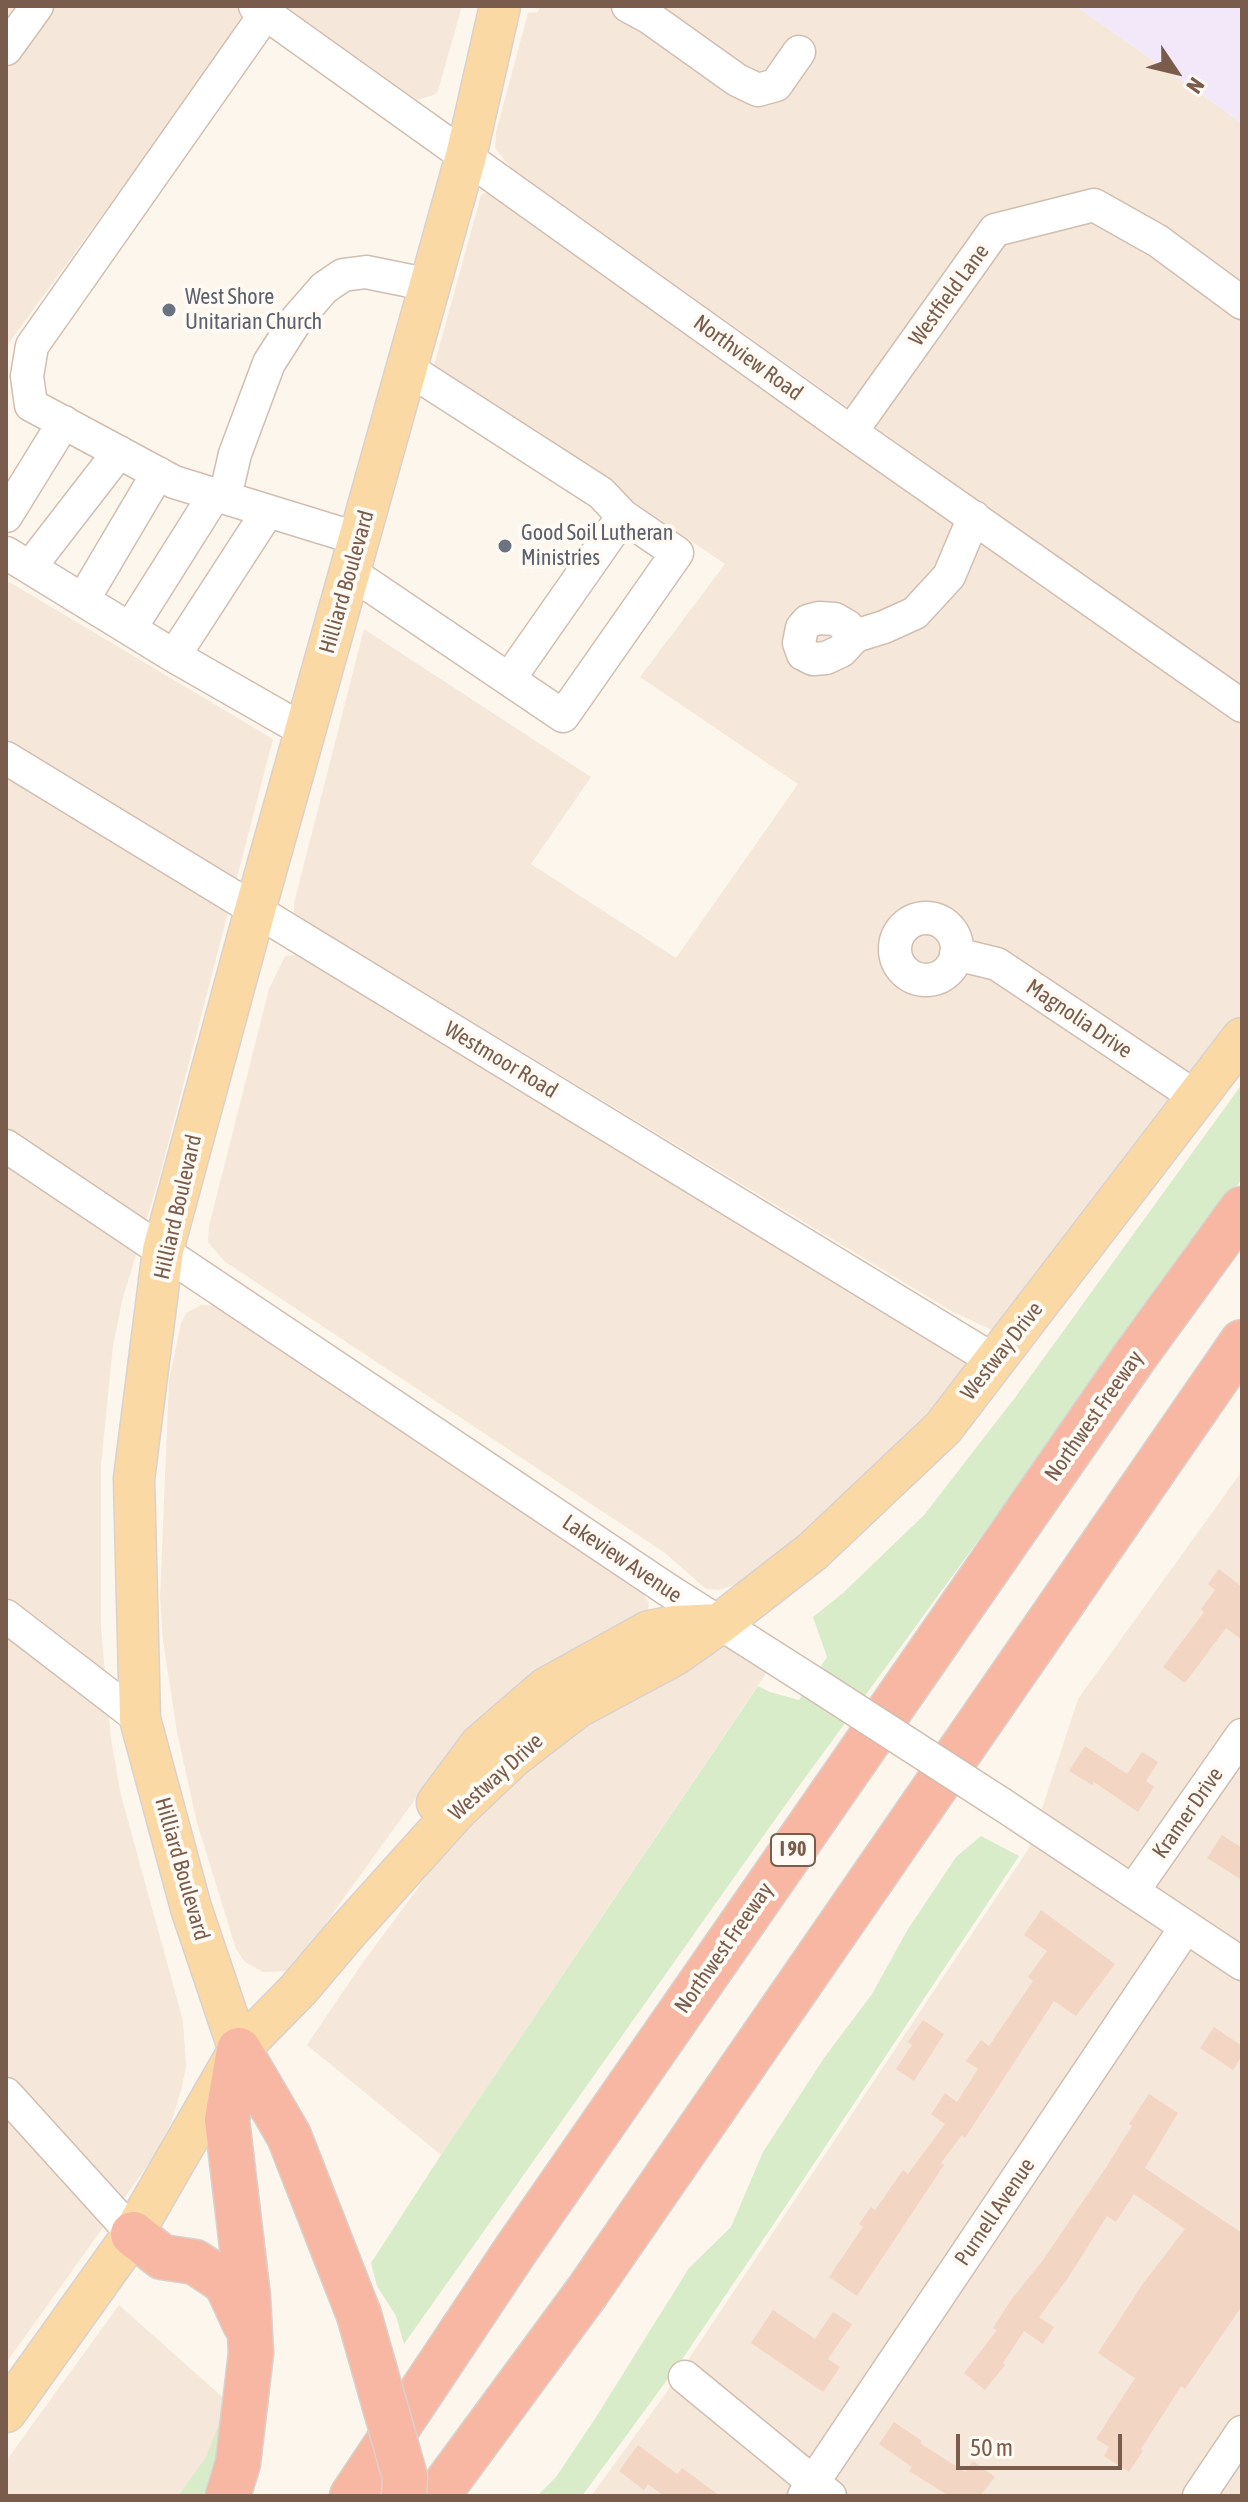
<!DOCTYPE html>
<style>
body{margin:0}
#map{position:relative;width:1248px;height:2502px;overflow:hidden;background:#fdf6ec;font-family:"Asap Condensed",sans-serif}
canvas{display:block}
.frame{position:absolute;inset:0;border:8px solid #7a5c4d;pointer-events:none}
.north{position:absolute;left:1136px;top:32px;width:80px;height:80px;-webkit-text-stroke:6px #fffaf3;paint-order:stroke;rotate:125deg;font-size:22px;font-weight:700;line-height:32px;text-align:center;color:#7a5c4d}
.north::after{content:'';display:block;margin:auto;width:28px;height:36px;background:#7a5c4d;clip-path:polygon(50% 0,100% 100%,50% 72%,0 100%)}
.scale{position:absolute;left:956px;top:2434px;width:166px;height:36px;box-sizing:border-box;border:4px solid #7a5c4d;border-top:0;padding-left:10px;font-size:24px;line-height:28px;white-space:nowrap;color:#7a5c4d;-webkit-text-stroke:6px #fffaf3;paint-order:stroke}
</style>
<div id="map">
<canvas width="1248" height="2502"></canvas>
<div class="frame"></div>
<div class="north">N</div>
<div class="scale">50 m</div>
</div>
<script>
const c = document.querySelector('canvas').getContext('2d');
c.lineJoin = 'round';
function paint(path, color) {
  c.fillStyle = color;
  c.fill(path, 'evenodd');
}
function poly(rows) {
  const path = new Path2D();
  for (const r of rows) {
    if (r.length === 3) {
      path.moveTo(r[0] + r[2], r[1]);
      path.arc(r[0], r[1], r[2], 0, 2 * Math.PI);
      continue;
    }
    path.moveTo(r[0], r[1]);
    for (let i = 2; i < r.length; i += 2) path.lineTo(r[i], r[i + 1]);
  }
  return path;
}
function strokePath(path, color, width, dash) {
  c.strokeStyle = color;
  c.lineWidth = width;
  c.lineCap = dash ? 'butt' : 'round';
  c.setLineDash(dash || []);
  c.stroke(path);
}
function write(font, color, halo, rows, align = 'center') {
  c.font = font + ' "Asap Condensed",sans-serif';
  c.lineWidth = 8;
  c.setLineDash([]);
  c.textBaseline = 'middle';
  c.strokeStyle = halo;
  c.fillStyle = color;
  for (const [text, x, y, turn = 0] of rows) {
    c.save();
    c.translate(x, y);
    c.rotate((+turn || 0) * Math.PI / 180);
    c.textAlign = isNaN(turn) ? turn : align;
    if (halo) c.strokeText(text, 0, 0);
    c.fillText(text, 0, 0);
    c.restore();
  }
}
paint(poly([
 [6,6,236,6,248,15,6,347],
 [285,6,462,6,438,91,434,95,417,100],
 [540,6,1076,6,1242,123,1242,688,510,167,495,148,496,132,528,13,538,12],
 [500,192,1242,724,1242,1013,1007,1326,992,1330,953,1312,294,914,294,903,364,629,591,777,531,864,676,958,798,784,640,677,725,564,434,366,481,195,484,193],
 [6,580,273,739,160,1175,122,1301,113,1346,101,1465,101,1627,111,1739,121,1795,183,2021,186,2066,182,2087,171,2123,155,2155,6,2363],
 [304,954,974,1360,958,1398,765,1569,738,1584,719,1590,706,1589,665,1553,224,1261,208,1242,209,1226,269,989,285,956],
 [201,1305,215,1306,597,1562,633,1583,642,1592,649,1603,646,1617,424,1787,323,1927,286,1971,263,1972,245,1962,236,1949,197,1823,177,1732,163,1641,160,1598,169,1380,181,1323,186,1313],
 [1242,1471,1242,2496,591,2496,664,2396,1029,1848,1078,1699],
 [728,1644,771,1666,441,2155,307,2045,361,1965,463,1827,494,1793,604,1708],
 [119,2305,228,2402,224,2433,178,2496,6,2496,6,2461]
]), '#f5e8da');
paint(poly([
 [1076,6,1242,6,1242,123]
]), '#f3e8fa');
paint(poly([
 [1242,1084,1242,1179,786,1804,404,2344,396,2316,377,2286,371,2263,441,2155,758,1686,770,1692,799,1700,827,1657,813,1617,843,1593,924,1515,1017,1395],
 [981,1836,1019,1856,771,2228,681,2361,582,2496,537,2496,556,2477,598,2414,689,2268,731,2227,763,2152,824,2058,872,1994,908,1929,956,1857],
 [228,2402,224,2433,204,2496,178,2496,206,2457]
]), '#d8ecc9');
paint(poly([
 [1219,1569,1242,1587,1242,1640,1226,1628,1185,1683,1163,1667,1204,1612,1201,1609,1215,1590,1208,1584],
 [1085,1746,1127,1774,1142,1752,1158,1762,1146,1781,1154,1787,1138,1812,1094,1782,1092,1785,1069,1771],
 [1222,1835,1242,1848,1242,1880,1207,1858],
 [1041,1910,1115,1964,1076,2016,1054,2001,965,2138,962,2135,941,2163,944,2165,857,2296,829,2277,863,2227,859,2224,871,2207,875,2210,903,2170,908,2174,945,2124,931,2114,945,2093,957,2102,978,2069,966,2061,981,2040,989,2046,1033,1981,1028,1977,1047,1951,1024,1935],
 [923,2020,944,2034,914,2081,896,2069,912,2045,908,2042],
 [1214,2027,1242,2046,1242,2056,1233,2070,1200,2048],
 [1149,2094,1178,2113,1145,2168,1242,2233,1242,2306,1185,2389,1181,2386,1141,2449,1143,2451,1129,2472,1104,2456,1109,2447,1096,2439,1135,2378,1098,2353,1142,2285,1185,2229,1134,2194,1116,2222,1107,2216,1068,2278,1039,2317,1054,2327,1043,2344,1024,2331,1003,2363,1005,2365,985,2390,964,2373,997,2330,993,2328,1011,2300,1043,2260,1107,2166,1132,2126,1129,2124],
 [773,2310,815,2339,833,2312,852,2324,828,2359,840,2367,823,2392,751,2343],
 [894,2422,922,2441,920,2443,965,2472,973,2461,995,2477,980,2496,949,2496,909,2471,912,2467,879,2444],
 [638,2445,677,2474,682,2468,720,2496,664,2496,648,2484,644,2490,619,2471]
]), '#f3d5c3');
const minor = poly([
 [255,6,851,432,1242,706],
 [628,6,650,18,737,80,758,90,776,85,799,52],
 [266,13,32,346,27,376,31,405,174,482,359,539],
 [6,49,37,6],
 [407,368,601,493,623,516],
 [851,432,995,230,1094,205,1158,241,1242,303],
 [225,497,235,454,269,363,297,319,324,288,343,275,366,272,430,285],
 [6,516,64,422],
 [6,553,174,656,305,731],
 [30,567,119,452],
 [350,572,563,716,677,553,623,516,509,679],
 [83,600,158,473],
 [130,629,215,494],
 [855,636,847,626,835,619,819,618,808,621,802,628,799,643,803,654,813,659,826,658,841,651,855,636,884,627,915,613,949,576,974,517],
 [174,656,268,511],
 [6,758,995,1361],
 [926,949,31],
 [956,954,997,964,1196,1097],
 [6,1146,668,1590,817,1685],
 [6,1616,140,1719],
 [1003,1805,1242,1964],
 [1133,1891,1242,1735],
 [6,2094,133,2234],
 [685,2377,830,2496],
 [804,2496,1186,1927],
 [1199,2496,1242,2432]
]);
const major = poly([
 [437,1803,480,1745,546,1688,649,1631,675,1626,719,1624],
 [239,2050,191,1908,140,1719,134,1479,163,1250,255,910,466,156,500,6],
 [6,2412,133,2234,239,2050,298,1990,348,1931,456,1811,513,1757,578,1707,675,1655,719,1624,813,1551,943,1428,1242,1038]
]);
const highway = poly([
 [239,2050,289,2136,359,2315],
 [133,2234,162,2257,195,2262,222,2280,228,2287,245,2324],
 [228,2496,238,2463,251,2353,248,2297,227,2120,239,2050],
 [352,2496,517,2248,1133,1359,1242,1209],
 [437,2496,587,2292,1242,1342]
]);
strokePath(minor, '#d1beb0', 35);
strokePath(major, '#dad1cd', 43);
strokePath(highway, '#dad1cd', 47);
strokePath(minor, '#fff', 32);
strokePath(major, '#fbd9a5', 40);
strokePath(highway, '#f7b7a3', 44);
const minorBridge = poly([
 [817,1685,1003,1805]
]);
const highwayBridge = poly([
 [359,2315,405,2477,404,2496]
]);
strokePath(minorBridge, '#d1beb0', 35, []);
strokePath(highwayBridge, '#dad1cd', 47, []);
strokePath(minorBridge, '#fff', 32);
strokePath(highwayBridge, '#f7b7a3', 44);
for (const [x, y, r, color] of [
 [169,310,8,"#6b7280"],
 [505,546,8,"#6b7280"]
]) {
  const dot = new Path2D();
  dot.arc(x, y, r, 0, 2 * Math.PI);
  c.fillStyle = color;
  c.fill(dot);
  strokePath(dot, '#fffaf3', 3);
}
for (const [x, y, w] of [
 [793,1850,44]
]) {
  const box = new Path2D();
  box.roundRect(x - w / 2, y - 16, w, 32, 6);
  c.fillStyle = '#fffaf3';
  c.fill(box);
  strokePath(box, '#7a5c4d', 2);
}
write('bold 20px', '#7a5c4d', null, [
 ["I 90",793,1850]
]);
write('22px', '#7a5c4d', '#fffaf3', [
 ["Westfield Lane",949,295,-54],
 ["Northview Road",748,358,36],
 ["Hilliard Boulevard",347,582,-74],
 ["Magnolia Drive",1079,1019,34],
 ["Westmoor Road",501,1060,31],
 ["Hilliard Boulevard",178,1207,-77],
 ["Westway Drive",1002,1351,-52],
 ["Northwest Freeway",1094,1416,-55],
 ["Lakeview Avenue",622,1559,34],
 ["Westway Drive",496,1777,-42],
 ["Kramer Drive",1188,1813,-55],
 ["Hilliard Boulevard",182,1869,74],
 ["Northwest Freeway",724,1948,-55],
 ["Purnell Avenue",995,2212,-56]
]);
write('22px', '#5b616d', '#fffaf3', [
 ["West Shore",185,297],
 ["Unitarian Church",185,322],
 ["Good Soil Lutheran",521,533],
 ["Ministries",521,558]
], 'left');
</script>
